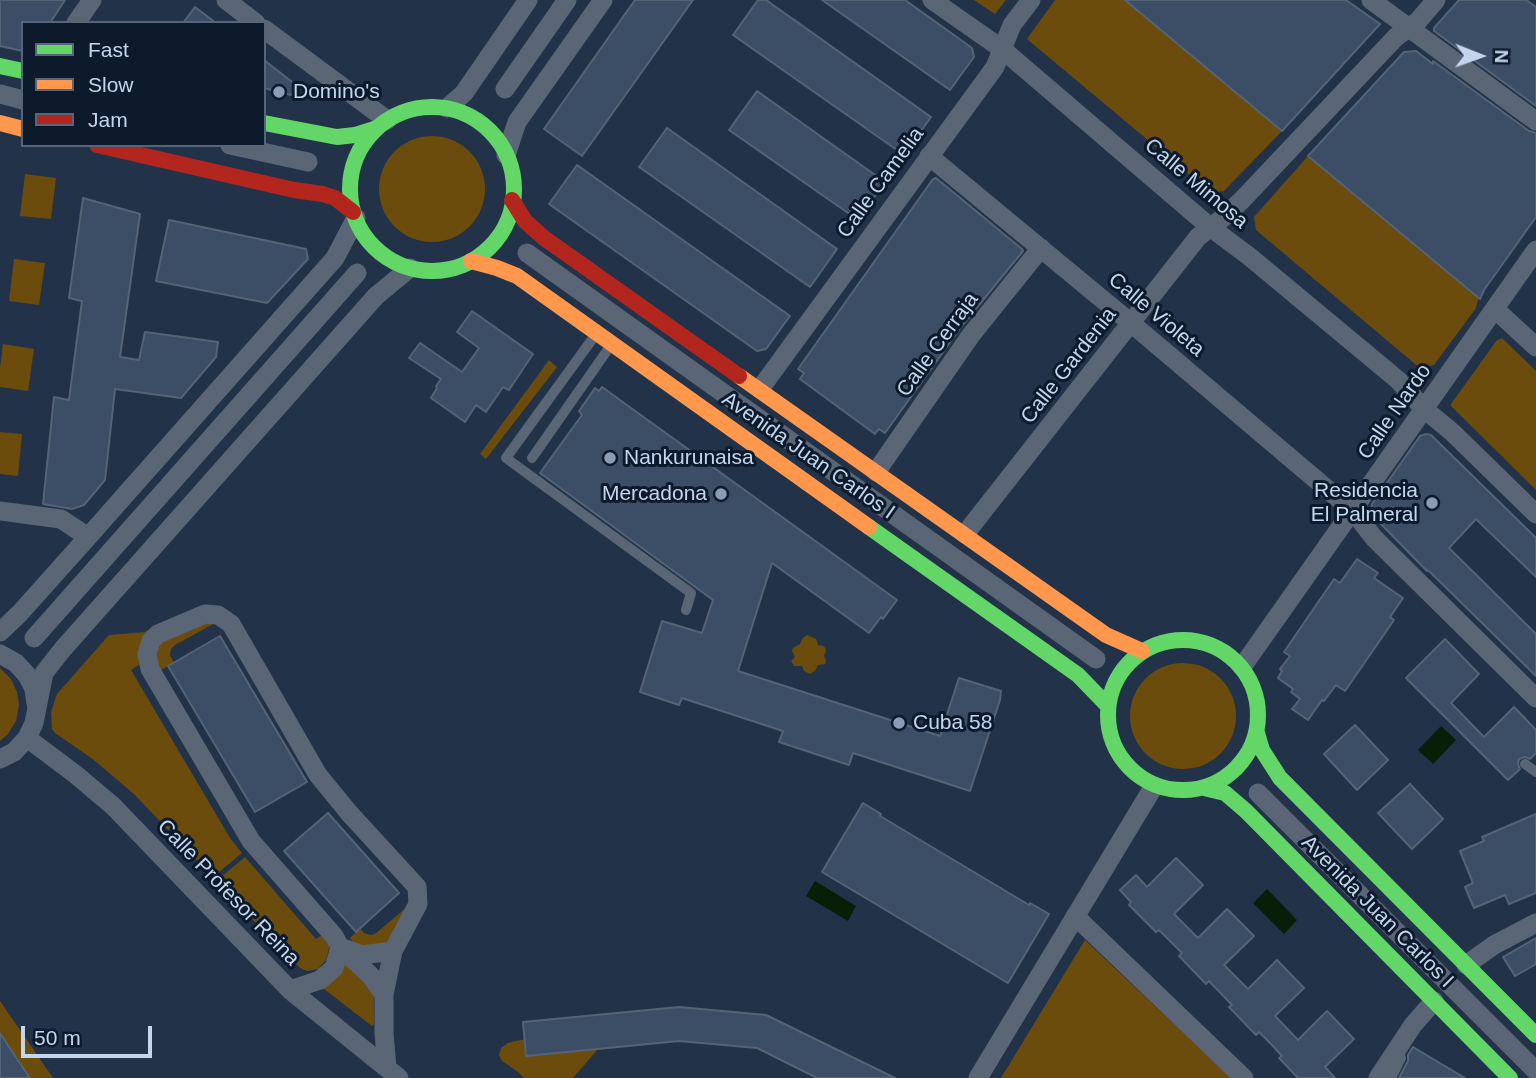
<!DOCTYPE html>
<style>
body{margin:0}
#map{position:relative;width:1536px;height:1078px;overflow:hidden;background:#223349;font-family:Helvetica,sans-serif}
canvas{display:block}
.legend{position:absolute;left:21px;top:21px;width:245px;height:126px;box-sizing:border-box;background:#0d1a2b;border:2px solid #566579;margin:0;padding:9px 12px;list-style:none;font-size:21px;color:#c4d6ee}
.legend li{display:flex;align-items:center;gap:14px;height:35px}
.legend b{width:35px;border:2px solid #566579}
.north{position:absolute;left:1445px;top:21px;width:70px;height:70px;-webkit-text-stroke:5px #0d1a2b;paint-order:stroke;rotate:91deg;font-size:19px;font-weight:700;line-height:28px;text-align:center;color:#c4d6ee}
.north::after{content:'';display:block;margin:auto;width:24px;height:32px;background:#c4d6ee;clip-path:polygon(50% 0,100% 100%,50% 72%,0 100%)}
.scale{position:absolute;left:21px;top:1026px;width:131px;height:32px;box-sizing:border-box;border:4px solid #c4d6ee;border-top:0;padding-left:9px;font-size:21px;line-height:24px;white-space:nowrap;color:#c4d6ee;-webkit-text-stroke:5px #0d1a2b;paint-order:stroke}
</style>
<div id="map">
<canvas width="1536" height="1078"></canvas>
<ul class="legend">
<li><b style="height:9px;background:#63d668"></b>Fast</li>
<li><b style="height:9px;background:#ff974d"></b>Slow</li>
<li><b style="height:9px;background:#b3261e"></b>Jam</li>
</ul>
<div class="north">N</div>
<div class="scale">50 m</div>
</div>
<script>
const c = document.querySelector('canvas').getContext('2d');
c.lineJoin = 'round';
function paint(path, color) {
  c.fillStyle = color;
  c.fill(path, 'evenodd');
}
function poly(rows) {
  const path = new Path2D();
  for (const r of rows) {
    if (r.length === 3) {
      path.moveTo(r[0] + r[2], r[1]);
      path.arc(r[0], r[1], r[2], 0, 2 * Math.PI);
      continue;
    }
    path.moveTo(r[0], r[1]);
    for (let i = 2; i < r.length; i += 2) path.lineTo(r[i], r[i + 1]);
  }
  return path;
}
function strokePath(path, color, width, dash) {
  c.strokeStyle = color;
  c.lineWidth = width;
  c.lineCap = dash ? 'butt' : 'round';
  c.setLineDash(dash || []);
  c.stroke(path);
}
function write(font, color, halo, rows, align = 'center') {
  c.font = font + ' Helvetica,sans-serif';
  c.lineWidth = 6;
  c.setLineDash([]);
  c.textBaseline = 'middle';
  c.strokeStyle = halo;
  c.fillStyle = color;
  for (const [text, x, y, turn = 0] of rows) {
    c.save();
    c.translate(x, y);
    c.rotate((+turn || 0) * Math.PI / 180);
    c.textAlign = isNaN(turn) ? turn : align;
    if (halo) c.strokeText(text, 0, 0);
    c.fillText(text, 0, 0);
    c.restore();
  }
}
paint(poly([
 [974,0,1006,0,995,14],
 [1055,0,1125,0,1282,131,1224,191,1210,192,1027,39],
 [432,189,53],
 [1308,156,1479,297,1476,308,1434,365,1421,369,1256,230,1254,217],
 [25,174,56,178,51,219,20,216],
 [14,259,45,263,39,305,9,301],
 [1502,338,1536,371,1536,490,1451,406,1451,404,1497,340],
 [3,344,34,349,28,391,0,387,0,368],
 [549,360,557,367,486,459,480,454],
 [0,432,22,434,18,476,0,474],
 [195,623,215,623,175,645,171,649,170,655,174,663,161,670,156,660,159,643],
 [150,629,142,663,131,670,230,838,242,853,213,877,135,795,94,760,55,733,52,729,51,712,57,694,109,635,145,632],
 [807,635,816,639,818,645,824,646,826,650,824,656,826,660,825,664,818,665,815,671,810,674,804,671,802,666,794,666,791,661,795,657,792,651,793,648,800,644,803,638],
 [1183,716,53],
 [0,668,11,679,17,692,19,705,16,721,8,734,0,741],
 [245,857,316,939,323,934,329,944,329,949,326,960,318,969,307,971,302,969,292,961,216,881],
 [413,902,390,945,356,946,350,938,360,928,364,933,371,935,375,934],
 [1085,940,1231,1078,1001,1078],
 [345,962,351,963,374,995,374,1024,372,1026,320,986],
 [0,1001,53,1078,30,1078,0,1034],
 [525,1039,598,1049,573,1078,524,1078,518,1072,502,1061,499,1055,501,1048,508,1043]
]), '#6c4c0d');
paint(poly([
 [1441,726,1456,740,1433,764,1418,750],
 [815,881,856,906,848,921,806,896],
 [1267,889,1297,920,1284,934,1253,903]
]), '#091e07');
const building = poly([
 [0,0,65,0,50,23,23,23,23,51,0,46,0,0],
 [635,0,693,0,582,156,544,129,635,0],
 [758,0,766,0,931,117,904,155,733,35,758,0],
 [822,0,905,0,972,48,974,57,950,90,822,0],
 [1125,0,1346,0,1380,24,1282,131,1125,0],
 [1459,0,1526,0,1536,7,1536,106,1434,31,1434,28,1459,0],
 [195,7,216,23,183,23,195,7],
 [1416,51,1433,64,1433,61,1529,131,1536,133,1536,217,1484,290,1480,299,1308,156,1404,52,1416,51],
 [264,60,296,85,291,95,264,88,264,60],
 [757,91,885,182,858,220,729,130,757,91],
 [667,128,837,249,810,287,639,167,667,128],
 [577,165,790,316,766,349,757,351,549,204,577,165],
 [936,178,1022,249,1023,251,961,327,885,433,879,429,875,434,800,379,804,373,798,369,933,179,936,178],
 [83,198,140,214,120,357,139,360,145,332,218,342,216,357,181,398,115,389,105,480,84,505,72,509,43,504,54,397,69,400,82,301,69,298,83,198],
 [169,220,306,249,308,259,267,303,156,281,169,220],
 [472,311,533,354,509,390,503,387,486,412,476,405,465,422,431,398,437,388,436,386,441,379,409,358,420,343,462,372,479,348,457,332,472,311],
 [602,387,897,600,883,619,881,617,869,633,772,563,738,671,940,736,959,678,1001,691,1000,700,970,791,853,753,849,765,779,742,783,731,682,698,679,705,640,692,662,621,702,633,713,600,540,473,582,415,579,411,595,388,599,391,602,387],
 [1426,434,1431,435,1536,538,1536,577,1476,519,1449,548,1536,634,1536,676,1428,570,1427,571,1373,516,1371,511,1372,504,1420,436,1426,434],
 [1357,559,1378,573,1374,578,1403,598,1390,617,1394,620,1345,691,1336,685,1324,701,1322,700,1308,720,1292,709,1300,699,1291,692,1293,689,1278,678,1282,671,1280,669,1290,656,1284,652,1334,579,1340,583,1357,559],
 [220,636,307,782,255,812,168,666,220,636],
 [1445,639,1479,674,1451,703,1484,737,1514,707,1536,730,1536,753,1530,759,1525,757,1519,759,1518,764,1520,769,1508,780,1406,678,1445,639],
 [1355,725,1388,760,1357,790,1324,754,1355,725],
 [1410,784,1443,819,1412,849,1378,813,1410,784],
 [863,803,881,814,880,816,1029,905,1030,903,1049,914,1008,983,822,872,863,803],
 [328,813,399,893,356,932,284,851,328,813],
 [1536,814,1536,893,1509,904,1505,895,1474,908,1465,887,1473,883,1460,851,1484,841,1482,837,1536,814],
 [1176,858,1203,885,1174,914,1198,938,1227,909,1254,936,1224,965,1248,989,1277,960,1304,988,1275,1016,1298,1040,1327,1011,1354,1039,1325,1067,1335,1078,1298,1078,1279,1058,1282,1056,1271,1044,1259,1032,1256,1035,1229,1007,1232,1005,1209,981,1206,984,1179,956,1182,953,1159,930,1156,932,1129,905,1131,902,1120,890,1136,875,1147,887,1176,858],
 [1536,938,1536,964,1515,976,1503,957,1536,938],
 [679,1007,766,1015,895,1078,817,1078,757,1048,679,1041,526,1056,523,1022,679,1007],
 [0,1033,15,1056,30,1078,0,1078,0,1033],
 [1413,1047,1465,1078,1399,1078,1408,1061,1408,1055,1413,1047]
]);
paint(building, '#3b4e66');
strokePath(building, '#556376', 2);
strokePath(poly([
 [596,334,506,458,691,593,686,610],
 [532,458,611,345],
 [1525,764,1536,772],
 [1391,1078,1401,1058]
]), '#5a6675', 10);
strokePath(poly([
 [226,0,256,23],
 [932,0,1002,49,1210,227,1250,257,1398,380,1424,409,1452,432,1536,514],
 [1371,0,1536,121],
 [76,23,92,0],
 [264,29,387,120],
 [505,89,567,0],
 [0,94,23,100],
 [447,108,464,93,528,0],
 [230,145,308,162],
 [506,155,517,122,603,0],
 [929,156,1131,323,1353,511,1374,538,1536,698],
 [527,253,1096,659],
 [1495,309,1536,347],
 [760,389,995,67,1012,25,1031,0],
 [876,472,971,335,1041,248],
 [0,511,61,519,88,537],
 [965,534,1198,237,1224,217,1242,200,1396,37,1418,21,1436,0],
 [0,632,20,613,88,537,335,258,356,218],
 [34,638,357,273],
 [0,654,16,663,27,675,34,689,36,704],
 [1242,667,1536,250],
 [27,738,75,774,113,806,290,990,399,1078],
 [0,759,14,752,27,738,34,723,44,673,62,650,376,296,410,268],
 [1258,793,1536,1071],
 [1075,916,1244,1078],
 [346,953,370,975,384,994],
 [1466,965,1494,945,1536,923],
 [290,990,320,980,334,968,340,947,334,936,251,841,150,669,147,654,151,641,158,634,205,614,218,615,231,624,318,775,350,814,417,887,418,904,393,951,362,955,340,947],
 [387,1068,384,1033,384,994,393,951],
 [978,1078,1154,786],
 [1378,1078,1413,1025,1434,1001]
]), '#5a6675', 19);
strokePath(poly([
 [0,66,23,71],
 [432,189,82],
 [264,123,337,137,355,135,377,128],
 [869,527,1078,675,1108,706],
 [1183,715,75],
 [1257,733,1262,750,1280,778,1536,1035],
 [1204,788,1225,793,1246,811,1510,1078]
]), '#63d668', 16);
strokePath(poly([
 [0,123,23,129],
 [471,261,497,268,517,276,869,527],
 [739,376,1106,635,1142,651]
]), '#ff974d', 16);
strokePath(poly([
 [97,145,294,190,323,194,335,198,353,212],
 [512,200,525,221,544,238,739,376]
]), '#b3261e', 16);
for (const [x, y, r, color] of [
 [279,92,7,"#8b9db4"],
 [610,458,7,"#8b9db4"],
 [721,494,7,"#8b9db4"],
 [1432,503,7,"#8b9db4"],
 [899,723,7,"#8b9db4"]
]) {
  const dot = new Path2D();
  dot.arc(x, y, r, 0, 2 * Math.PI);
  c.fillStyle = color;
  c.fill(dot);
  strokePath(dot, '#0d1a2b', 2.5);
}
write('21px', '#c4d6ee', '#0d1a2b', [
 ["Domino's",293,92],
 ["Nankurunaisa",624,458],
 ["Residencia",1418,491,"right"],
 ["El Palmeral",1418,515,"right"],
 ["Mercadona",707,494,"right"],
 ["Cuba 58",913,723]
], 'left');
write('21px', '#c4d6ee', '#0d1a2b', [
 ["Calle Camelia",881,183,-54],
 ["Calle Mimosa",1196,184,40],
 ["Calle Violeta",1156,315,40],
 ["Calle Cerraja",938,345,-54],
 ["Calle Gardenia",1069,366,-52],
 ["Calle Nardo",1395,412,-55],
 ["Avenida Juan Carlos I",808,456,35],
 ["Calle Profesor Reina",228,893,46],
 ["Avenida Juan Carlos I",1377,912,45]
]);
</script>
